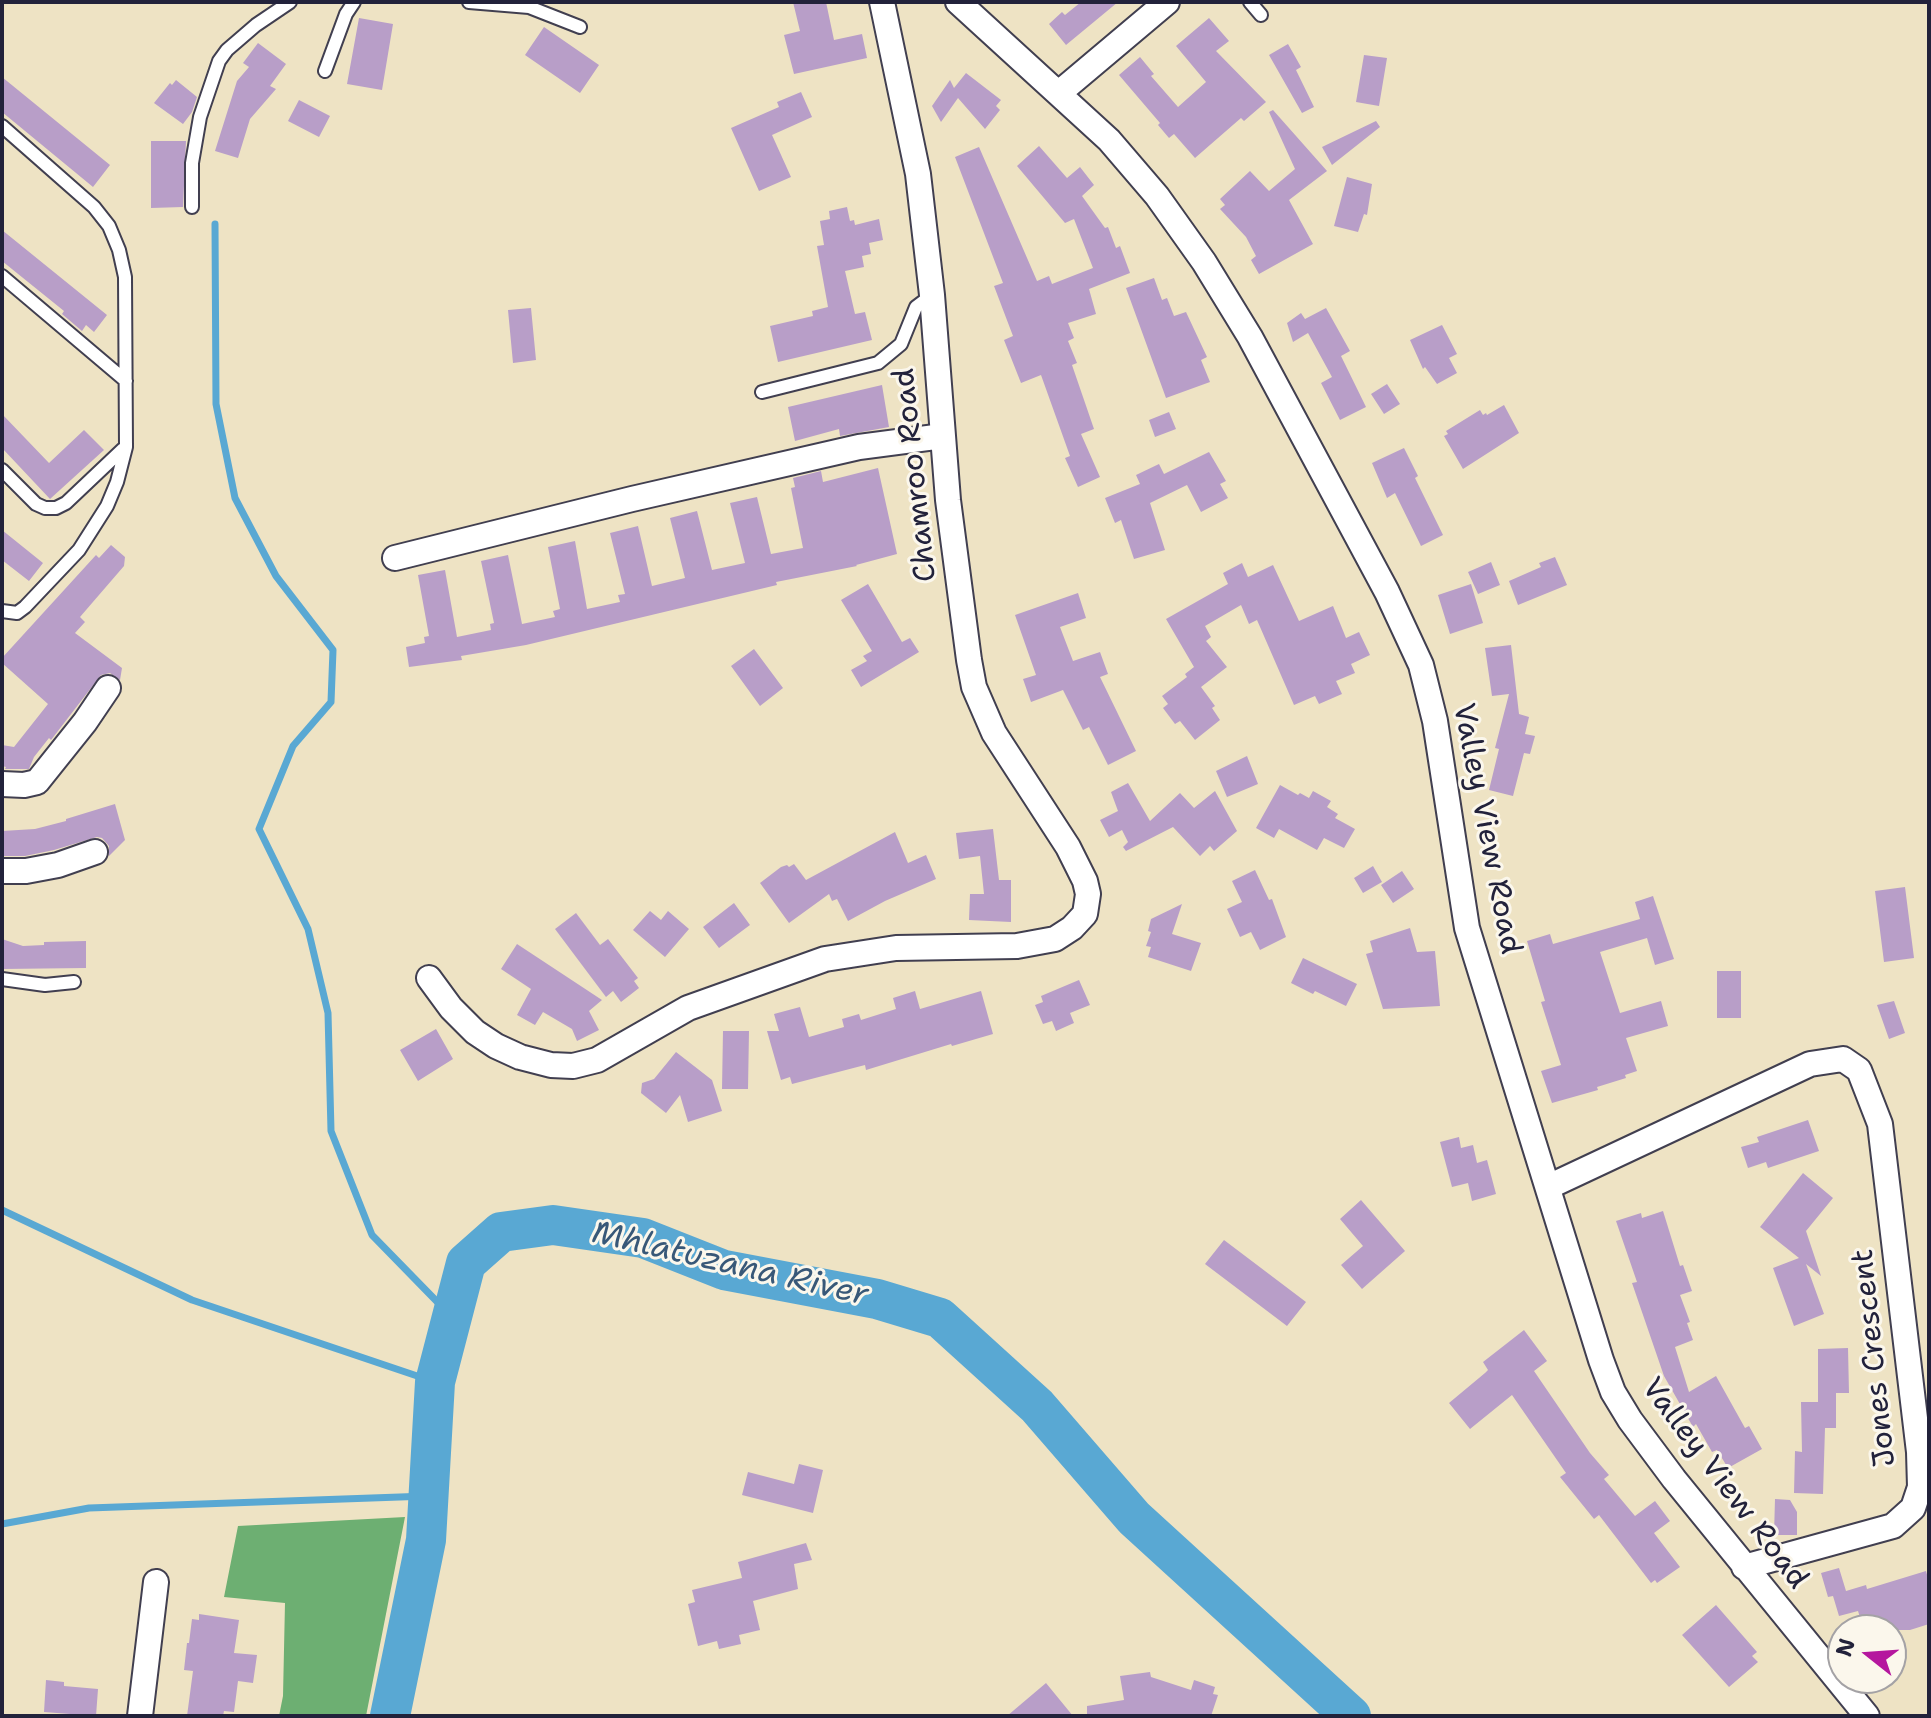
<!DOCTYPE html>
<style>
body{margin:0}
#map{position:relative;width:1931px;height:1718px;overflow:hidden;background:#eee3c4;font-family:"Shantell Sans",sans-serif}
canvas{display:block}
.frame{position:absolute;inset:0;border:4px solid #22223b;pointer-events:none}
.north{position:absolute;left:1827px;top:1614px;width:80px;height:80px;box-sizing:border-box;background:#fbf7ec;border:2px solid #a4a2a5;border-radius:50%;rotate:287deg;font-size:22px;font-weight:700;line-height:32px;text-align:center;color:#22223b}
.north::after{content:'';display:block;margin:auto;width:28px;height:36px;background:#b5179e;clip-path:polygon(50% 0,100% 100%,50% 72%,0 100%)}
</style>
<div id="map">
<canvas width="1931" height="1718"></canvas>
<div class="frame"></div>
<div class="north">N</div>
</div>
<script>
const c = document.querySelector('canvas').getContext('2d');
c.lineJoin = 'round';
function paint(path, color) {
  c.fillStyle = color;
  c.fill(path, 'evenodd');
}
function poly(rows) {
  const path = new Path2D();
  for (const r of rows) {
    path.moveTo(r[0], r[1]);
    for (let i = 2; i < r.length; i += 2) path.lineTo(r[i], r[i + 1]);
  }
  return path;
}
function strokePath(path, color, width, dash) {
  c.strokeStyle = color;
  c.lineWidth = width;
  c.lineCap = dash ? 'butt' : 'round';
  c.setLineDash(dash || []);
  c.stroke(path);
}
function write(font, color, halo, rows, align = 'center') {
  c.font = font + ' "Shantell Sans",sans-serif';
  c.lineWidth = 6;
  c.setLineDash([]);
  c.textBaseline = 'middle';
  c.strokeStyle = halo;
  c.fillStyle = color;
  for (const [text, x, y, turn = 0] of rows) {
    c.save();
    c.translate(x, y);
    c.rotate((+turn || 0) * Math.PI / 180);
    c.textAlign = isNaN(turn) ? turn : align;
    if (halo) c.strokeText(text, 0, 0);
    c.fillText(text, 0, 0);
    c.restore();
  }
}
paint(poly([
 [405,1517,366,1716,279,1716,283,1696,285,1603,224,1597,238,1526]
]), '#6daf72');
strokePath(poly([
 [215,224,216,404,235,498,276,576,333,650,331,702,293,746,259,829,308,929,328,1013,331,1131,372,1235,452,1317],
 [2,1210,192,1300,435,1382],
 [2,1524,89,1508,428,1496]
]), '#59a8d3', 7);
strokePath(poly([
 [390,1716,426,1540,435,1382,466,1263,501,1232,553,1225,643,1238,724,1270,877,1299,940,1318,1037,1406,1134,1518,1351,1716]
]), '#59a8d3', 40);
paint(poly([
 [793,2,826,2,834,40,862,34,867,58,794,74,784,35,800,31],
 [1081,2,1118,2,1066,45,1049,24,1062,12,1065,15],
 [359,18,393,24,382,90,347,84],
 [1209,18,1229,41,1216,51,1266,102,1244,121,1241,118,1195,158,1174,134,1169,138,1158,125,1160,123,1119,75,1140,57,1154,74,1151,76,1178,107,1206,82,1176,46],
 [544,27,599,65,580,93,525,55],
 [258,43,286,64,270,86,276,89,250,119,238,158,215,151,237,81,249,67,243,63],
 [1288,44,1301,67,1296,70,1314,107,1302,113,1269,55],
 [1364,55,1387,58,1379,106,1356,102],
 [966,73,1001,100,996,106,1000,110,985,129,958,98,941,122,932,106,950,80,954,88],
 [2,77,110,165,93,187,2,112],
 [176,80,197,97,192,112,183,124,154,103,170,83,172,85],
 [801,92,812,117,772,135,791,177,759,191,731,128,779,107,777,102],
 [299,100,330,116,319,137,288,121],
 [1273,110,1327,171,1289,200,1313,244,1259,274,1251,260,1256,256,1246,237,1220,209,1225,205,1220,199,1250,171,1269,191,1295,169,1269,112],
 [1376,121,1380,127,1332,165,1322,147],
 [151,141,186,141,183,207,151,208],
 [1039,146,1067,178,1080,167,1094,185,1082,196,1105,228,1108,227,1116,248,1120,246,1130,273,1089,289,1096,314,1068,323,1074,338,1068,341,1077,363,1072,365,1094,429,1081,434,1100,477,1078,487,1065,458,1070,456,1041,375,1021,383,1004,340,1013,336,994,286,1003,283,955,157,979,147,1037,281,1049,276,1052,284,1093,268,1074,219,1065,223,1017,166],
 [1347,177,1372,184,1367,215,1364,214,1358,232,1334,226],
 [847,207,850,221,854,220,855,225,879,219,883,240,869,243,871,254,862,256,864,267,845,271,855,314,865,312,872,340,778,362,770,326,813,316,812,311,828,307,817,246,824,245,820,221,830,219,829,211],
 [2,230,107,315,94,332,86,325,82,331,62,314,64,311,2,261],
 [1154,278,1162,300,1167,298,1174,316,1186,312,1207,357,1201,360,1210,382,1166,398,1126,288],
 [531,308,536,360,513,363,508,310],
 [1326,308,1350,351,1341,356,1366,407,1340,420,1321,383,1332,377,1308,333,1293,342,1287,323,1301,313,1305,319],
 [1442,325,1457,354,1449,358,1457,373,1437,384,1425,367,1423,369,1410,340],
 [1387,384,1400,404,1384,414,1371,394],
 [882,385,889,427,840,436,839,429,795,441,788,407],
 [1504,405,1519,433,1463,469,1444,436,1448,434,1446,431,1480,410,1483,415,1486,413,1487,415],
 [1169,412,1176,429,1155,437,1149,420],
 [2,414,49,463,84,430,104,450,50,499,2,448],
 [1404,448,1418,476,1415,478,1443,535,1421,546,1395,493,1387,498,1372,463],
 [1209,452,1226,481,1220,484,1228,498,1201,512,1187,485,1150,503,1165,550,1134,559,1121,520,1115,523,1105,498,1140,484,1136,475,1159,464,1164,474],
 [878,468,897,554,856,565,857,566,776,582,777,585,526,645,461,656,462,660,409,667,406,647,425,643,424,637,429,636,418,575,445,570,457,637,491,630,490,624,494,623,481,561,508,555,522,624,555,617,553,611,560,609,548,547,575,541,587,609,620,602,618,595,625,594,610,533,638,526,652,586,685,578,670,518,697,511,712,570,745,563,730,503,757,497,771,554,803,548,791,488,795,487,793,478,821,471,823,482],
 [2,530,43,563,29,581,2,560],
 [111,545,125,557,124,566,80,617,85,622,75,633,122,668,120,680,110,673,101,675,51,740,49,738,34,757,29,769,5,769,6,767,2,766,2,745,14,747,48,704,2,663,2,658,96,555,99,558],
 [1555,557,1567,585,1518,605,1509,581,1541,567,1539,563],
 [1491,562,1500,585,1478,594,1468,572],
 [1242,563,1248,577,1273,565,1299,621,1333,606,1346,638,1359,632,1370,655,1351,664,1355,673,1336,681,1342,694,1319,704,1315,696,1294,705,1257,620,1249,624,1241,605,1205,626,1211,637,1206,641,1227,667,1201,687,1215,706,1212,708,1220,720,1195,740,1180,721,1175,724,1163,708,1168,704,1162,696,1187,677,1185,674,1194,667,1166,619,1228,584,1223,573],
 [868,584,902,642,910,638,919,652,861,687,851,670,867,661,863,656,872,651,841,600],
 [1471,584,1483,623,1450,634,1438,595],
 [1078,593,1086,618,1060,627,1073,661,1100,652,1108,674,1100,677,1136,751,1108,765,1089,727,1083,730,1063,690,1031,702,1023,679,1036,675,1015,615],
 [1511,645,1519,714,1529,717,1525,734,1535,736,1530,754,1524,753,1513,796,1489,790,1499,749,1495,748,1509,694,1492,696,1485,648],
 [754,649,783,688,760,706,731,666],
 [1247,756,1258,784,1227,797,1216,771],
 [1128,783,1150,821,1180,793,1194,808,1215,791,1237,831,1214,851,1210,846,1200,856,1173,827,1126,851,1123,847,1128,842,1122,830,1109,837,1100,820,1118,811,1111,792],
 [1280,785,1298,795,1300,793,1309,798,1313,791,1331,801,1327,807,1338,814,1335,818,1355,829,1344,848,1324,838,1317,850,1279,829,1274,838,1256,828],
 [115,804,125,840,109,856,109,846,102,838,97,837,54,850,25,856,2,856,2,831,35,829,66,821,66,819],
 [993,829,999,880,1011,880,1011,922,969,920,970,894,984,894,980,856,959,859,956,833],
 [895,832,908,863,926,855,936,879,885,901,848,921,837,899,832,901,829,894,789,923,760,883,781,867,787,865,789,867,794,864,806,880],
 [1373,866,1382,882,1363,893,1354,878],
 [1255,870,1269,900,1272,899,1286,937,1260,950,1251,932,1240,937,1227,909,1242,902,1232,881],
 [1402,871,1414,889,1393,903,1381,885],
 [1905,887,1914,958,1884,962,1875,891],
 [1653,896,1674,959,1655,965,1647,938,1600,952,1620,1013,1661,1001,1668,1026,1626,1038,1637,1071,1625,1075,1626,1078,1597,1087,1598,1090,1552,1103,1541,1071,1561,1065,1541,1002,1545,1001,1527,941,1550,934,1553,944,1640,919,1635,902],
 [734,903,750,925,719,948,703,927],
 [1182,904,1172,934,1201,943,1191,971,1148,957,1151,947,1146,946,1151,932,1148,931,1151,919],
 [650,911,661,920,668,911,689,929,665,957,633,930],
 [576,913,600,945,608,939,638,978,634,981,639,988,621,1002,613,991,606,997,555,929],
 [1410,928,1417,952,1435,951,1440,1006,1383,1009,1366,954,1373,952,1370,941],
 [2,939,23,946,44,945,44,942,86,941,86,968,2,969],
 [517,944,602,1000,589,1011,599,1030,577,1041,572,1029,543,1012,535,1025,517,1015,531,989,501,969],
 [1303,958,1357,984,1346,1006,1315,991,1313,994,1291,983],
 [1717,971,1741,971,1741,1018,1717,1018],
 [1079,980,1090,1005,1070,1013,1074,1023,1056,1031,1052,1021,1043,1024,1035,1005,1043,1002,1041,996],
 [915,991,920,1009,981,991,993,1034,952,1046,951,1044,866,1070,865,1065,792,1084,790,1077,781,1080,767,1031,779,1031,774,1014,800,1007,809,1037,844,1027,842,1019,859,1014,861,1020,896,1009,893,998],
 [1894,1001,1905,1033,1889,1039,1877,1005],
 [436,1029,453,1059,418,1081,400,1050],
 [723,1031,749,1031,748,1089,722,1089],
 [676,1052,712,1080,722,1111,688,1122,680,1095,666,1113,641,1093,642,1083,654,1079],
 [1808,1120,1819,1151,1768,1168,1766,1162,1748,1168,1741,1147,1759,1142,1757,1137],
 [1459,1137,1461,1148,1473,1145,1477,1163,1487,1160,1496,1194,1472,1201,1468,1183,1452,1187,1440,1142],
 [1803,1173,1833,1198,1806,1231,1821,1276,1806,1264,1824,1314,1794,1326,1773,1268,1799,1258,1760,1227],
 [1361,1200,1405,1251,1362,1289,1341,1265,1363,1246,1340,1219],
 [1663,1211,1680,1266,1683,1265,1692,1291,1680,1295,1690,1322,1687,1323,1693,1340,1675,1347,1689,1392,1716,1376,1745,1428,1749,1426,1762,1449,1728,1468,1717,1450,1712,1452,1696,1424,1693,1427,1664,1376,1632,1283,1637,1282,1616,1221,1641,1213,1642,1218],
 [1224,1240,1306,1302,1287,1326,1205,1264],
 [1524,1330,1547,1361,1534,1371,1590,1453,1609,1475,1604,1479,1635,1516,1655,1501,1670,1521,1654,1533,1680,1567,1657,1583,1655,1580,1651,1583,1599,1515,1594,1519,1560,1477,1566,1473,1512,1395,1470,1429,1449,1403,1485,1373,1488,1370,1483,1362],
 [1848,1348,1849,1393,1836,1393,1836,1428,1825,1428,1823,1494,1794,1493,1795,1451,1802,1452,1801,1402,1818,1402,1818,1349],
 [799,1464,823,1470,813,1513,742,1495,748,1472,794,1484],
 [1775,1499,1790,1500,1797,1512,1797,1535,1774,1535],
 [806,1543,812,1560,794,1564,798,1589,753,1601,760,1630,739,1635,741,1644,719,1649,717,1641,698,1646,688,1604,695,1602,692,1590,742,1578,738,1562],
 [1839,1568,1846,1591,1866,1585,1867,1589,1926,1571,1929,1582,1929,1624,1910,1630,1864,1630,1858,1611,1839,1616,1833,1596,1828,1597,1821,1573],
 [1716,1605,1757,1652,1752,1656,1758,1662,1729,1687,1682,1635],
 [199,1614,239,1620,234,1653,257,1655,253,1683,238,1681,234,1712,224,1711,223,1716,187,1716,193,1671,184,1670,187,1643,189,1643,192,1619,199,1620],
 [1150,1672,1151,1677,1191,1690,1194,1680,1215,1687,1213,1694,1218,1695,1211,1716,1087,1716,1087,1706,1124,1700,1120,1676],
 [46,1680,64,1682,64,1686,98,1689,96,1716,44,1712],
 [1046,1683,1073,1716,1007,1716]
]), '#b89ec8');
const lane = poly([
 [469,2,529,7,580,27],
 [1250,2,1261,15],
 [325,71,346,14,354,2],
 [2,126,94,207,109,226,119,250,125,277,126,447,117,482,107,506,79,550,25,607,17,613,2,611],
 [192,207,192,163,200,117,219,61,227,50,256,25,290,2],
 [2,276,126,381],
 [762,392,878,363,901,344,916,307,932,295],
 [2,470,36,504,45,508,56,508,66,503,123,449],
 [2,979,45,985,74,982]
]);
const street = poly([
 [958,2,1109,140,1157,196,1204,262,1250,337,1387,592,1421,665,1435,721,1467,928,1601,1360,1613,1392,1630,1420,1674,1479,1867,1716],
 [1059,93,1167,2],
 [395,558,632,499,859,447,943,436],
 [2,784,24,785,37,782,85,722,108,688],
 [2,871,26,871,58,865,95,852],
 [429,978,451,1008,475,1032,496,1046,520,1057,551,1065,573,1066,597,1060,688,1008,825,959,896,948,1017,946,1055,939,1072,928,1085,914,1088,894,1085,881,1068,847,994,733,974,687,969,660,948,500,932,295,918,174,882,2],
 [1548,1187,1810,1064,1843,1059,1859,1070,1880,1124,1919,1452,1920,1487,1913,1508,1893,1526,1744,1567],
 [140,1716,156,1582]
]);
strokePath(lane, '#413f50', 16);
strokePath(street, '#413f50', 28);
strokePath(lane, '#fff', 12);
strokePath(street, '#fff', 24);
write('30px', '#22223b', '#fbf7ec', [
 ["Chamroo Road",916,475,-96],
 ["Valley View Road",1486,829,79],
 ["Jones Crescent",1875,1358,-96],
 ["Valley View Road",1724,1484,53]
]);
write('italic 32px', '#385878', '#fbf7ec', [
 ["Mhlatuzana River",730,1265,13]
]);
</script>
